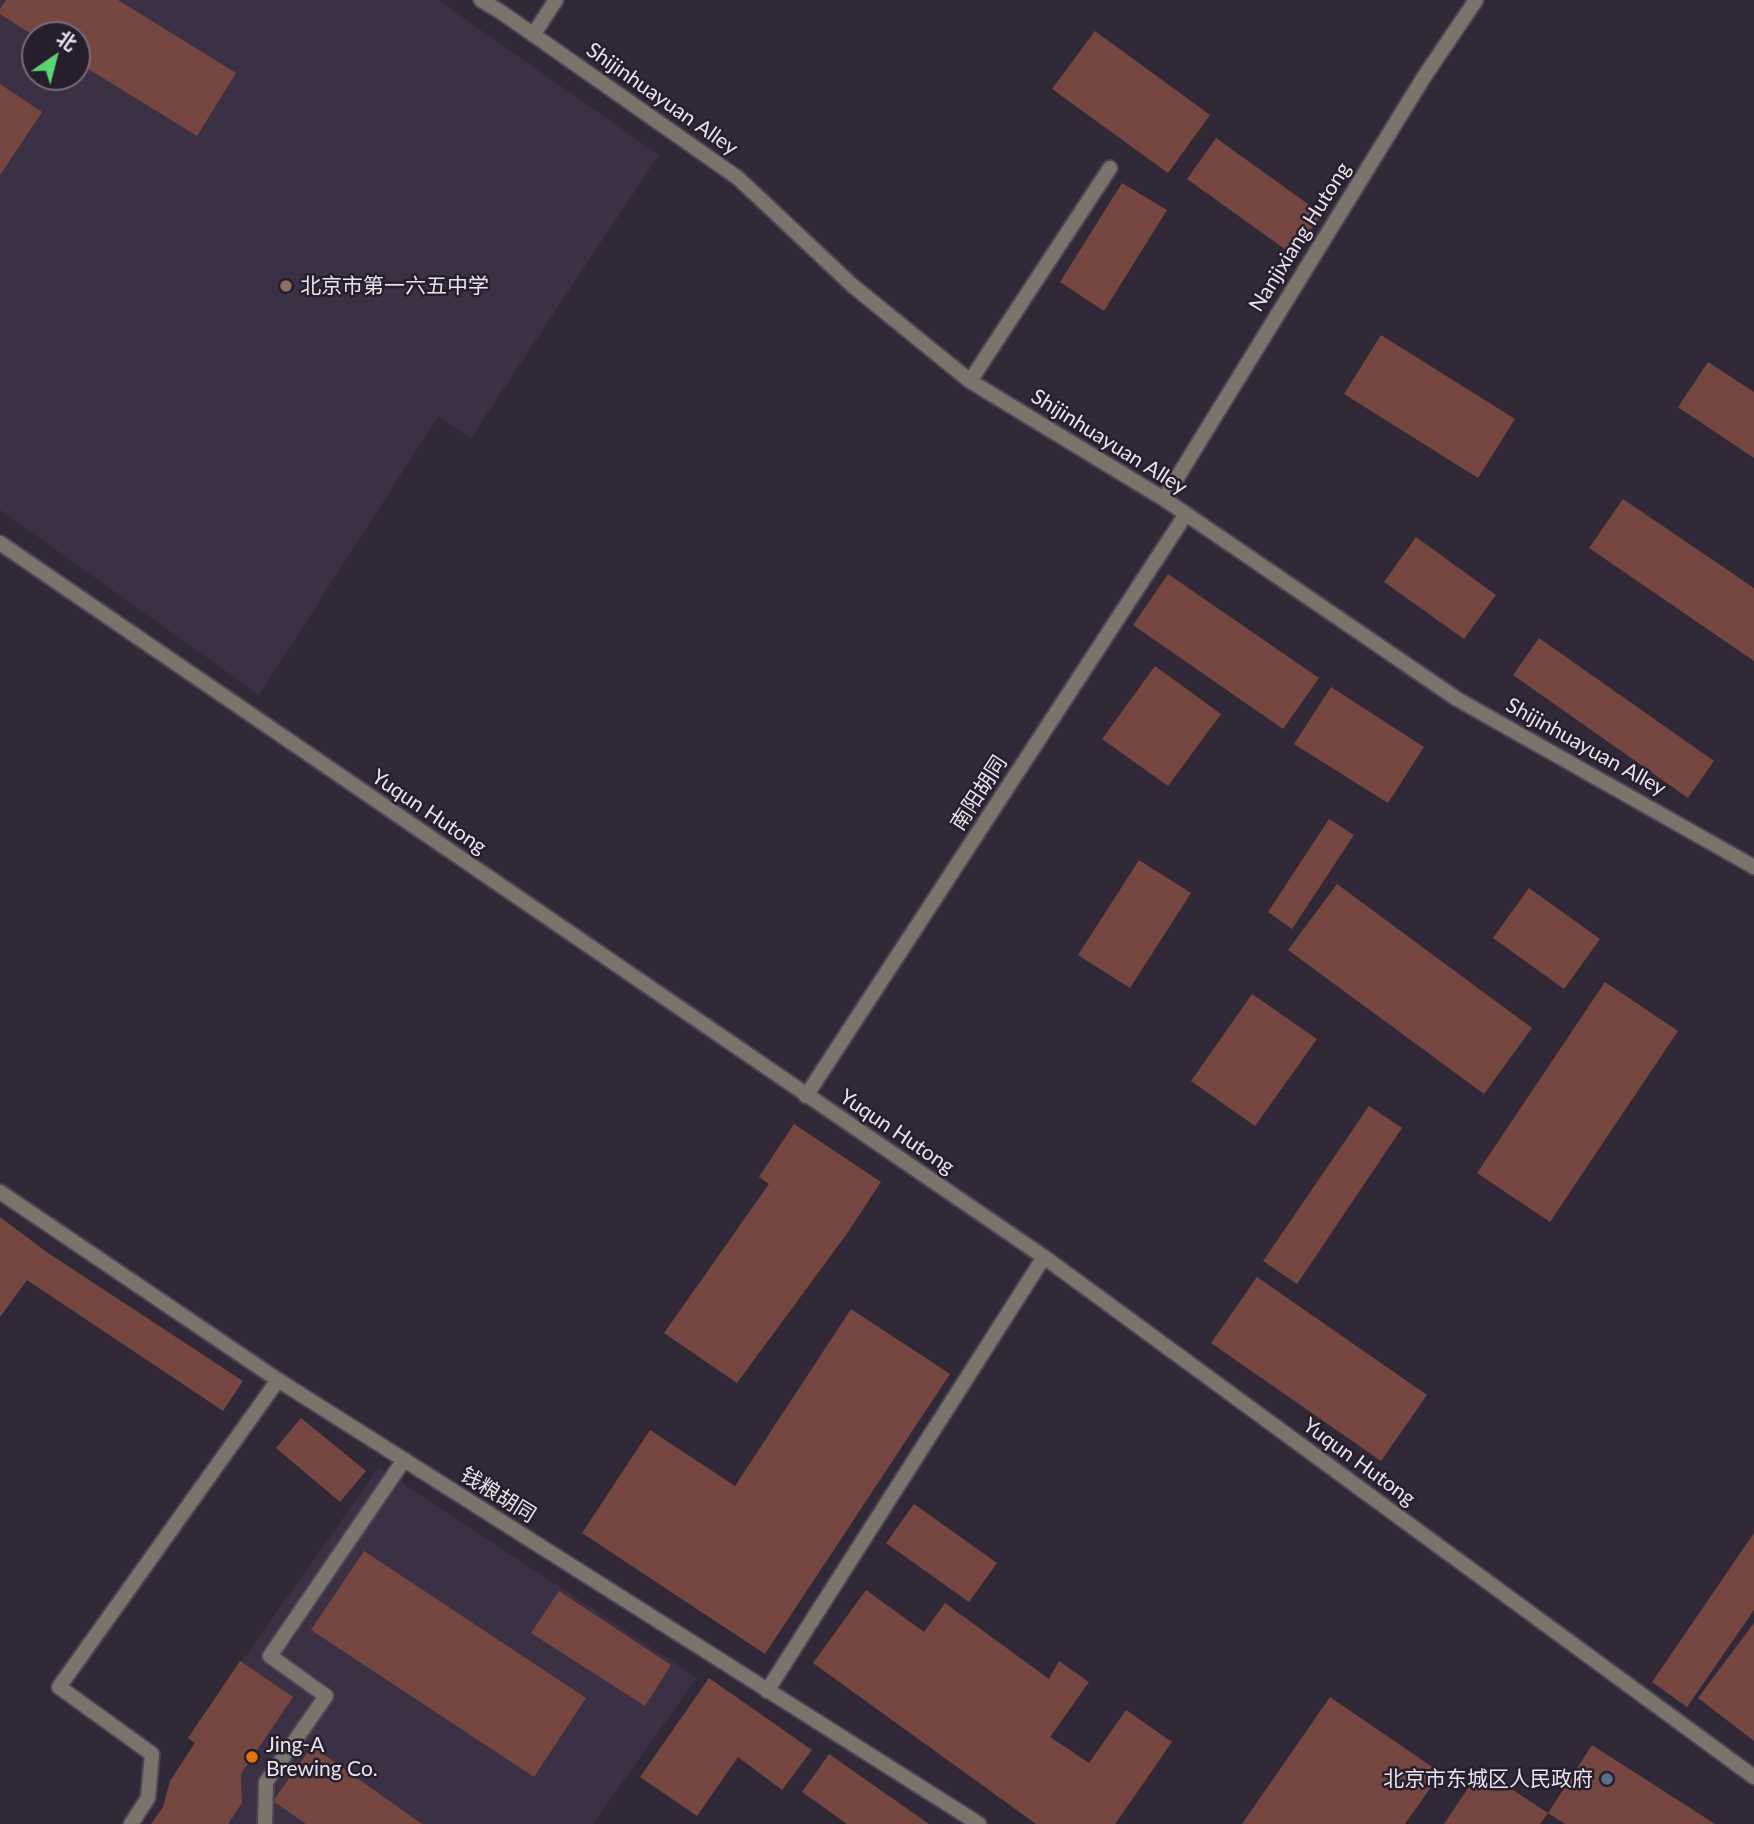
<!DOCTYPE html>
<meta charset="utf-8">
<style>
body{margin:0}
#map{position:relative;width:1754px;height:1824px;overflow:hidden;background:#312838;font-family:Lato,"Noto Sans SC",sans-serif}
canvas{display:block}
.north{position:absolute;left:21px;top:21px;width:70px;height:70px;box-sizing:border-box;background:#271f2e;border:2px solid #756d7a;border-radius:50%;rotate:35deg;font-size:19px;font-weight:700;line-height:28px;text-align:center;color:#e9e3ed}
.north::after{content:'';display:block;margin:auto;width:24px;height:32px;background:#57d570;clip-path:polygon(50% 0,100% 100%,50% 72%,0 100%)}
</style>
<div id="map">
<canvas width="1754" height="1824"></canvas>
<div class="north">北</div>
</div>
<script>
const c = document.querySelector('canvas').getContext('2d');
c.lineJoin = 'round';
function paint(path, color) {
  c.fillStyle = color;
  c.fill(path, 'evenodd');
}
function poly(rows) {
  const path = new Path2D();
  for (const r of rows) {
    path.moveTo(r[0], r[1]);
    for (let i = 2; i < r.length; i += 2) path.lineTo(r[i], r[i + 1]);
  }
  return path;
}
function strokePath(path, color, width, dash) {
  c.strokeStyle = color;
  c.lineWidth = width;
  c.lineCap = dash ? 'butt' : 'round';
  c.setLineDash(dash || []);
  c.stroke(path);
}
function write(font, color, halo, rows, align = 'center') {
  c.font = font + ' Lato,"Noto Sans SC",sans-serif';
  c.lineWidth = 5;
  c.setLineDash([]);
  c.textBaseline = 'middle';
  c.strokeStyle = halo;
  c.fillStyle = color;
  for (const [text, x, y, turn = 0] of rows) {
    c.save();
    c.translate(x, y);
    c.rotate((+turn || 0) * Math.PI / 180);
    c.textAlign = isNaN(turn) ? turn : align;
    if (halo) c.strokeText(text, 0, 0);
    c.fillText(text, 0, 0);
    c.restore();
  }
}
paint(poly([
 [0,0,438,0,659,155,471,438,438,417,259,695,0,510],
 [35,35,77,35,77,77,35,77],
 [379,1467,697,1678,593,1824,151,1824,163,1807,170,1781,195,1743,188,1738]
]), '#3c3045');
paint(poly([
 [6,0,118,0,236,73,197,136,77,62,77,35,33,35,0,14,0,9],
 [1095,31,1210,115,1168,173,1052,89],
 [0,84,42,112,0,175],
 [1216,138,1322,214,1293,255,1187,179],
 [1122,183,1167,210,1104,311,1060,282],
 [1381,335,1515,419,1478,478,1344,394],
 [1708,362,1754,392,1754,458,1678,407],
 [1623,499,1754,588,1754,661,1589,548],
 [1416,537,1496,595,1464,639,1384,582],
 [1168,574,1319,678,1283,729,1133,625],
 [1539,638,1714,761,1688,798,1513,675],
 [1155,666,1221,714,1168,786,1102,739],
 [1331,687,1424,747,1388,803,1294,744],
 [1329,819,1354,835,1292,929,1268,912],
 [1139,860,1191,893,1130,988,1078,955],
 [1337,884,1532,1028,1484,1094,1288,950],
 [1529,888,1600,939,1564,989,1493,938],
 [1605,982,1678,1031,1550,1222,1477,1173],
 [1252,994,1317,1039,1255,1126,1191,1081],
 [1369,1106,1402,1128,1297,1284,1263,1261],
 [794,1124,881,1182,846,1235,737,1383,664,1333,769,1184,759,1177],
 [0,1217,48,1253,243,1381,223,1411,27,1280,0,1317],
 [1257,1277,1427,1395,1381,1461,1211,1343],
 [851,1309,950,1374,765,1654,582,1533,650,1430,735,1486],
 [301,1418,366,1471,340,1502,276,1448],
 [914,1504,997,1563,969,1602,886,1543],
 [1754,1533,1754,1610,1687,1707,1652,1682],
 [364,1551,586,1698,534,1777,311,1630],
 [866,1590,924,1632,945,1603,1049,1679,1059,1661,1089,1682,1050,1737,1089,1763,1126,1710,1172,1742,1115,1824,1036,1824,813,1663],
 [559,1591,671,1665,645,1706,531,1633],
 [1754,1623,1754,1741,1698,1698],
 [240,1661,293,1697,241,1774,242,1803,228,1824,151,1824,163,1807,170,1781,195,1743,188,1738],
 [709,1678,812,1750,782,1790,738,1757,697,1816,640,1777],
 [1330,1697,1441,1773,1405,1824,1242,1824],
 [1592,1745,1715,1824,1565,1824,1548,1813],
 [312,1746,422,1824,306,1824,273,1801],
 [829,1754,929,1824,847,1824,802,1792],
 [1481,1769,1548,1813,1540,1824,1444,1824]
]), '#764741');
const service = poly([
 [481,0,501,12,738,178,853,286,970,381,1164,499,1457,699,1754,867],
 [533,35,556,0],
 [970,381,1110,168],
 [1164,499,1424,77,1476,0],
 [806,1096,1186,514],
 [131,1824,148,1798,152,1754,59,1687,278,1380]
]);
const pedestrian = poly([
 [265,1824,266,1782,326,1696,270,1656,404,1460]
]);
const minor = poly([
 [0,543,1044,1257,1754,1777],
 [0,1192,278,1380,979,1824],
 [767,1691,1044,1257]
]);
strokePath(service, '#4e4655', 18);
strokePath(pedestrian, '#4e4655', 18);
strokePath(minor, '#4e4655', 18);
strokePath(service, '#7a746d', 14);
strokePath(pedestrian, '#7a746d', 14);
strokePath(minor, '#7a746d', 14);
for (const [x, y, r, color] of [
 [286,286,7,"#8d6e63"],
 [252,1757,7,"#e8710a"],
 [1607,1779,7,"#5c6f8a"]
]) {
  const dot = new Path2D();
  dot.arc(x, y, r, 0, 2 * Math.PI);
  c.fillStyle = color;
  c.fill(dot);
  strokePath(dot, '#271f2e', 2.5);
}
write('21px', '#e9e3ed', '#271f2e', [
 ["Shijinhuayuan Alley",662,99,35],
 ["Nanjixiang Hutong",1300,237,-58],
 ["Shijinhuayuan Alley",1109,442,32],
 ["Shijinhuayuan Alley",1586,747,29],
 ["南阳胡同",979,793,-57],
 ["Yuqun Hutong",429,812,34],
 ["Yuqun Hutong",897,1132,34],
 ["Yuqun Hutong",1359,1462,36],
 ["钱粮胡同",498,1495,32]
]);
write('21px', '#e9e3ed', '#271f2e', [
 ["北京市第一六五中学",300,286],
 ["Jing-A",266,1745],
 ["Brewing Co.",266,1769],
 ["北京市东城区人民政府",1593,1779,"right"]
], 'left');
</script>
